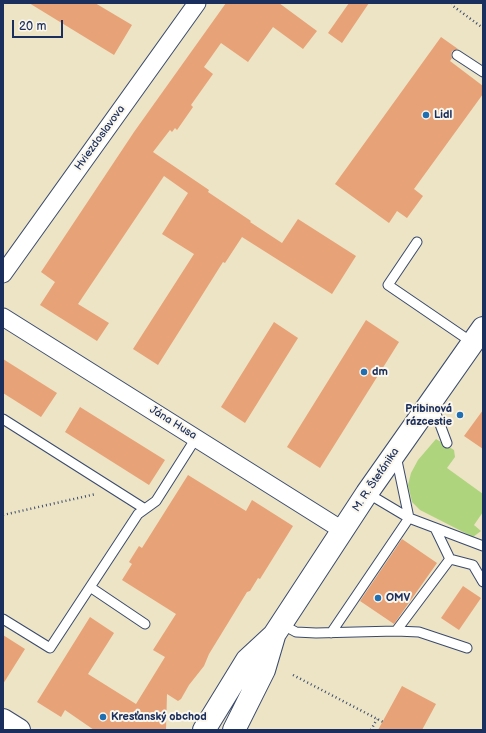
<!DOCTYPE html>
<meta charset="utf-8">
<style>
body{margin:0}
#map{position:relative;width:486px;height:733px;overflow:hidden;background:#ece4c5;font-family:"Balsamiq Sans",sans-serif}
canvas{display:block}
.frame{position:absolute;inset:0;border:4px solid #1b2f5e;pointer-events:none}
.scale{position:absolute;left:12px;top:20px;width:51px;height:18px;box-sizing:border-box;border:2px solid #1b2f5e;border-top:0;padding-left:5px;font-size:12px;line-height:14px;white-space:nowrap;color:#1b2f5e;-webkit-text-stroke:3px #fbf7ec;paint-order:stroke}
</style>
<div id="map">
<canvas width="486" height="733"></canvas>
<div class="frame"></div>
<div class="scale">20 m</div>
</div>
<script>
const c = document.querySelector('canvas').getContext('2d');
c.lineJoin = 'round';
function paint(path, color) {
  c.fillStyle = color;
  c.fill(path, 'evenodd');
}
function poly(rows) {
  const path = new Path2D();
  for (const r of rows) {
    path.moveTo(r[0], r[1]);
    for (let i = 2; i < r.length; i += 2) path.lineTo(r[i], r[i + 1]);
  }
  return path;
}
function strokePath(path, color, width, dash) {
  c.strokeStyle = color;
  c.lineWidth = width;
  c.lineCap = dash ? 'butt' : 'round';
  c.setLineDash(dash || []);
  c.stroke(path);
}
function write(font, color, halo, rows, align = 'center') {
  c.font = font + ' "Balsamiq Sans",sans-serif';
  c.lineWidth = 4;
  c.setLineDash([]);
  c.textBaseline = 'middle';
  c.strokeStyle = halo;
  c.fillStyle = color;
  for (const [text, x, y, turn = 0] of rows) {
    c.save();
    c.translate(x, y);
    c.rotate((+turn || 0) * Math.PI / 180);
    c.textAlign = isNaN(turn) ? turn : align;
    if (halo) c.strokeText(text, 0, 0);
    c.fillText(text, 0, 0);
    c.restore();
  }
}
paint(poly([
 [436,439,454,450,455,457,447,468,483,494,483,512,474,525,481,531,473,537,420,510,412,502,408,485,411,473,418,460]
]), '#afd47e');
paint(poly([
 [29,3,95,3,132,25,114,55],
 [226,3,279,3,317,31,303,49,273,27,248,62,221,43,204,67,213,74,191,105,193,107,177,130,175,128,172,132,170,130,153,152,209,190,208,192,251,221,250,222,282,243,298,219,356,256,332,294,242,237,225,263,223,262,158,365,133,349,194,254,162,234,188,193,164,176,78,304,109,323,97,341,40,305,55,282,41,272,134,132],
 [349,3,369,3,342,43,328,33],
 [441,37,458,49,452,51,451,55,452,58,450,61,483,86,483,94,414,189,423,196,407,218,397,211,389,223,335,184],
 [366,320,399,342,320,468,287,447],
 [274,322,298,338,245,423,221,407],
 [3,359,57,393,41,417,3,393],
 [80,407,165,460,149,485,65,432],
 [483,410,483,449,464,436],
 [188,475,246,511,252,500,293,526,260,579,258,578,250,591,247,592,209,654,204,666,189,685,181,699,178,701,167,694,166,730,94,730,65,710,61,717,37,702,90,617,114,633,88,674,136,704,165,657,153,650,176,614,122,580,132,564,129,562,139,546,142,548],
 [402,539,437,563,394,624,360,601],
 [463,586,481,598,459,630,441,618],
 [3,635,25,649,3,684],
 [402,686,436,704,422,730,378,730]
]), '#e8a277');
const lane = poly([
 [457,55,483,72],
 [417,242,388,285,473,343],
 [432,403,447,443],
 [3,419,145,509],
 [367,493,409,518,483,546],
 [450,559,473,565,483,582],
 [90,587,145,624],
 [3,619,50,648,138,514,156,501,196,438],
 [281,624,296,632,316,633,396,631,450,559,435,528],
 [396,631,419,632,467,648],
 [331,633,409,518,396,456]
]);
const street = poly([
 [3,274,197,3],
 [3,317,342,530]
]);
const secondary = poly([
 [3,720,19,730],
 [204,730,247,660,274,635,367,493,483,328],
 [234,730,264,670,274,636]
]);
strokePath(lane, '#3a4a6d', 11);
strokePath(street, '#3a4a6d', 19);
strokePath(secondary, '#3a4a6d', 24);
strokePath(poly([
 [452,3,453,6,483,28],
 [3,515,96,494],
 [293,675,385,723],
 [371,730,377,719]
]), '#3a4a6d', 2.5, [1, 3]);
strokePath(lane, '#fff', 9);
strokePath(street, '#fff', 17);
strokePath(secondary, '#fff', 22);
for (const [x, y, r, color] of [
 [426,115,4,"#1f6fb2"],
 [364,372,4,"#1f6fb2"],
 [460,415,4,"#1f6fb2"],
 [378,598,4,"#1f6fb2"],
 [103,717,4,"#1f6fb2"]
]) {
  const dot = new Path2D();
  dot.arc(x, y, r, 0, 2 * Math.PI);
  c.fillStyle = color;
  c.fill(dot);
  strokePath(dot, '#fbf7ec', 1.5);
}
write('bold 11px', '#1b2f5e', '#fbf7ec', [
 ["Lidl",434,115],
 ["dm",372,372],
 ["Pribinová",452,409,"right"],
 ["rázcestie",452,422,"right"],
 ["OMV",386,598],
 ["Kresťanský obchod",111,717]
], 'left');
write('11px', '#1b2f5e', '#fbf7ec', [
 ["Hviezdoslavova",100,138,-54],
 ["Jána Husa",173,423,32],
 ["M. R. Štefánika",376,480,-56]
]);
</script>
